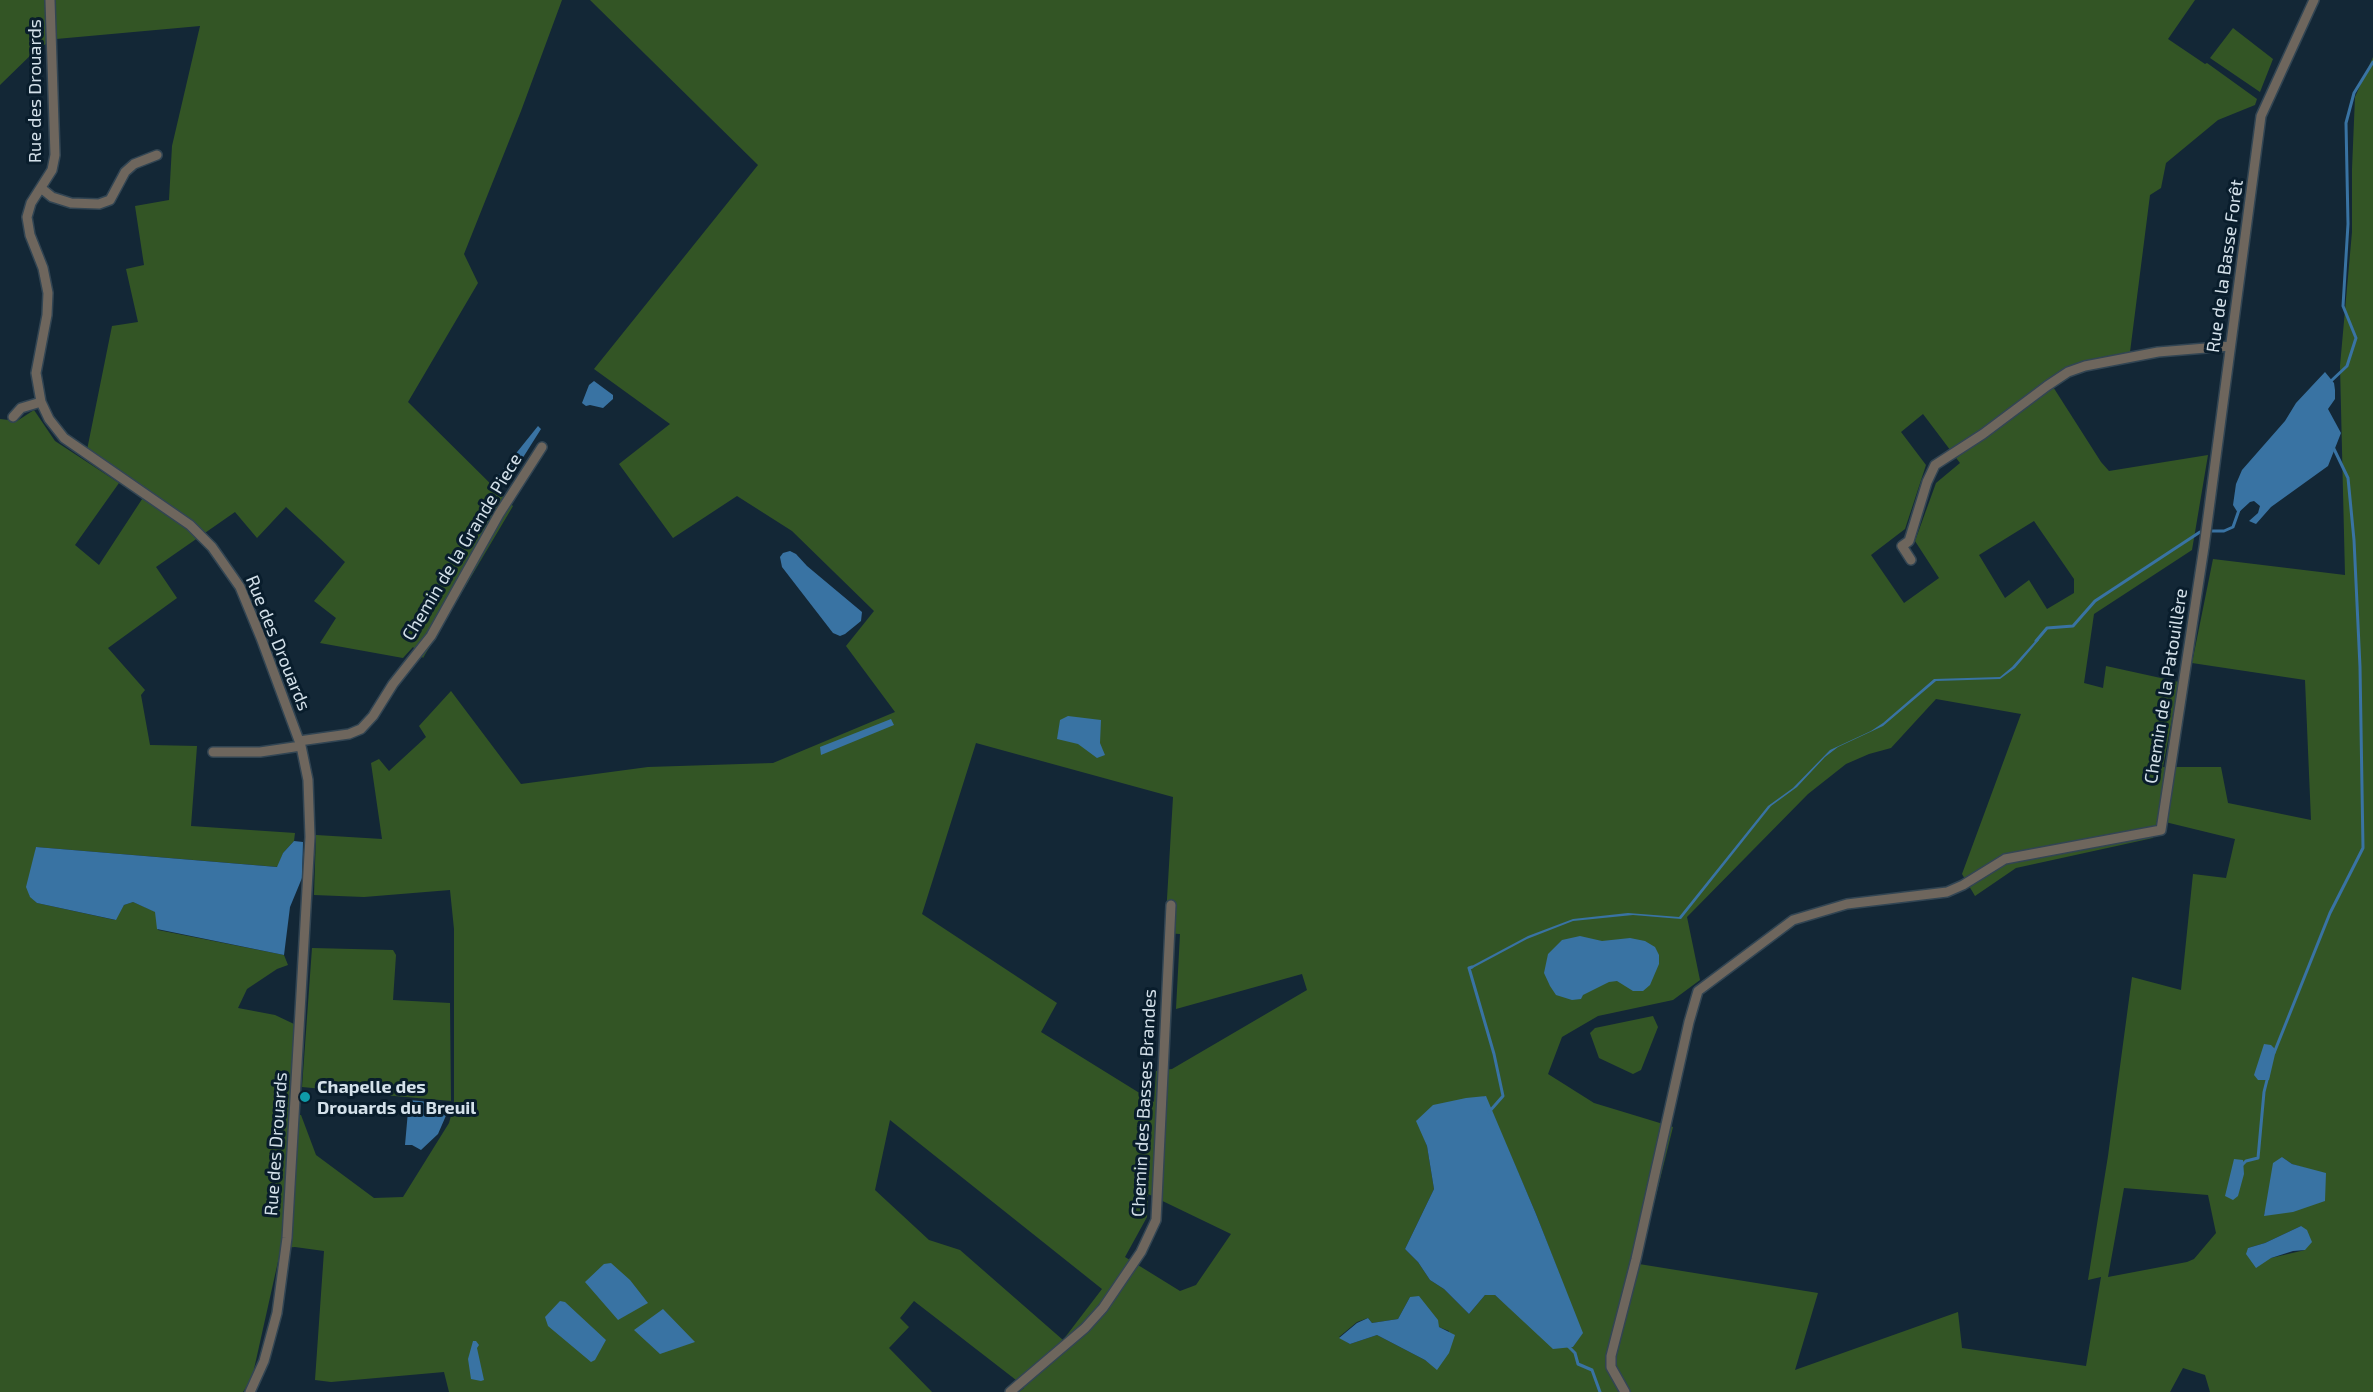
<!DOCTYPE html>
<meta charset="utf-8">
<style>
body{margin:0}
canvas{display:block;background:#132736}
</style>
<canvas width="2373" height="1392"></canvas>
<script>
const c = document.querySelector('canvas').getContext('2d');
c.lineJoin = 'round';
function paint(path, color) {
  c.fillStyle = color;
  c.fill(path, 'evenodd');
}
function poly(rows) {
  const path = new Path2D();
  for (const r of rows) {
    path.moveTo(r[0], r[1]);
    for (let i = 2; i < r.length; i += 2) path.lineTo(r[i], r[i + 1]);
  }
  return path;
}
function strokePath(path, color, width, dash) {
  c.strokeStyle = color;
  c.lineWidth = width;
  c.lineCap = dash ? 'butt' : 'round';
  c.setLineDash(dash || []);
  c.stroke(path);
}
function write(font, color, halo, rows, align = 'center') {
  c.font = font + ' "Exo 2",sans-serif';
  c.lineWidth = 6;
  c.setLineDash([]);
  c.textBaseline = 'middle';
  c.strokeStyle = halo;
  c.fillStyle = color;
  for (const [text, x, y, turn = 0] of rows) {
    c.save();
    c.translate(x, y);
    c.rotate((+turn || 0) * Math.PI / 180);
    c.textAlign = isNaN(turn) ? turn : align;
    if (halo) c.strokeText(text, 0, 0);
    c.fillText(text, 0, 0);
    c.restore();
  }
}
paint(poly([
 [0,0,562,0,521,111,464,254,478,283,408,402,513,506,423,658,413,647,403,658,320,643,336,618,314,601,345,562,286,507,257,538,235,512,156,567,177,598,108,648,145,690,141,695,150,745,197,746,191,826,295,833,294,841,283,853,278,867,36,847,29,895,37,903,115,920,124,905,133,902,156,912,158,930,284,955,288,965,277,969,247,989,238,1008,275,1015,294,1024,289,1114,301,1115,316,1155,374,1198,403,1197,449,1123,454,1105,454,929,450,890,364,897,314,895,316,835,382,839,371,763,379,759,389,771,426,737,419,726,451,691,521,784,648,767,773,763,895,712,846,646,874,611,792,531,737,496,673,538,619,464,670,424,594,369,758,165,590,0,2195,0,2168,39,2205,64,2207,63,2257,99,2255,105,2218,120,2166,163,2161,188,2150,195,2130,352,2084,362,2048,379,2101,462,2109,471,2208,455,2192,550,2094,614,2084,683,2103,688,2106,666,2179,682,2163,767,2221,767,2228,803,2311,820,2305,680,2192,663,2213,559,2345,575,2340,366,2352,232,2352,169,2355,97,2373,57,2373,1392,2210,1392,2205,1375,2183,1368,2170,1392,1019,1392,1024,1388,1016,1380,914,1301,900,1318,909,1327,889,1348,932,1392,449,1392,444,1372,331,1382,315,1380,324,1251,295,1247,281,1248,252,1378,243,1392,0,1392,0,419,17,421,34,410,55,441,119,483,75,545,99,565,148,490,87,450,112,326,138,322,126,269,144,265,135,206,169,200,172,146,200,26,56,39,38,48,0,85],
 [1923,414,1960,463,1936,483,1915,541,1939,578,1904,603,1871,555,1905,529,1926,465,1901,432],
 [2034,521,2074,579,2074,593,2047,609,2029,580,2005,598,1979,555],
 [1936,699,2021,714,1962,874,1975,896,2016,868,2153,838,2157,820,2235,839,2226,878,2193,874,2181,990,2132,977,2108,1156,2088,1280,2101,1277,2086,1366,1962,1348,1958,1312,1795,1370,1818,1293,1639,1264,1673,1127,1594,1103,1548,1074,1562,1037,1598,1016,1673,1000,1700,980,1687,917,1808,794,1846,764,1869,754,1891,748],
 [976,743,1173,797,1165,933,1180,934,1176,1009,1302,974,1307,990,1172,1069,1156,1071,1154,1102,1041,1032,1057,1003,922,914],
 [1485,1096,1536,1214,1582,1333,1573,1347,1520,1317,1495,1295,1485,1295,1469,1314,1444,1289,1430,1280,1418,1262,1405,1249,1434,1189,1427,1146,1417,1120],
 [890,1120,1102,1289,1063,1340,960,1250,929,1240,875,1190],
 [2282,1157,2292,1164,2305,1168,2264,1215],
 [2124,1188,2208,1195,2216,1233,2194,1259,2187,1262,2108,1277],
 [1148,1194,1231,1234,1196,1285,1180,1291,1125,1257,1147,1217],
 [2301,1226,2305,1250,2271,1258,2248,1248,2265,1243],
 [1410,1297,1439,1327,1449,1331,1437,1369,1425,1360,1377,1335,1350,1344,1339,1337,1357,1322,1368,1318,1372,1323,1398,1319],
 [2233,28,2273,59,2260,92,2210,58],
 [312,948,393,950,396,955,393,1000,450,1003,451,1101,349,1092,347,1088,338,1086,334,1090,302,1087],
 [1653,1016,1658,1027,1641,1070,1633,1074,1599,1058,1590,1033,1595,1028]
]), '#335525');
paint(poly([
 [2325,372,2334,383,2335,390,2335,399,2328,409,2341,433,2328,466,2271,507,2256,524,2249,521,2258,513,2260,506,2254,501,2250,502,2238,513,2233,505,2236,484,2242,470,2285,421,2296,403],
 [594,381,613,395,613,399,603,408,590,405,586,406,582,403,589,385],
 [538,426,541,429,505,486,497,477],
 [790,551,796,554,807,566,862,612,861,621,845,634,840,636,833,633,782,567,780,557,783,553],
 [2038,638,2039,640,2015,668,2000,679,1936,681,1883,726,1838,747,1825,757,1797,787,1771,806,1681,919,1633,915,1573,921,1527,939,1469,970,1468,968,1528,936,1573,919,1628,913,1679,917,1768,806,1793,788,1830,750,1871,731,1883,723,1934,679,2000,677,2012,667],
 [1068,716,1101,720,1100,743,1105,755,1097,758,1078,744,1057,739,1060,720],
 [891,719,894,725,821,755,820,747],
 [294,841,303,842,302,878,290,907,284,955,157,929,155,912,133,902,124,905,116,920,37,903,30,897,26,887,36,847,277,867,283,853],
 [1580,936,1602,941,1630,938,1645,941,1655,947,1659,955,1659,964,1650,985,1643,991,1633,991,1617,981,1609,982,1583,995,1581,999,1572,1000,1556,995,1550,986,1544,973,1548,954,1562,940],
 [2264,1044,2271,1045,2276,1050,2269,1080,2258,1080,2254,1075],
 [1486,1096,1536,1214,1583,1333,1573,1347,1553,1349,1495,1295,1485,1295,1469,1314,1444,1289,1430,1280,1418,1262,1405,1249,1434,1189,1427,1146,1416,1121,1433,1105,1466,1098],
 [409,1100,451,1104,438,1134,421,1150,412,1145,405,1145],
 [2282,1157,2292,1164,2326,1173,2325,1201,2293,1212,2264,1216,2273,1163],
 [2234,1159,2243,1160,2244,1174,2238,1196,2233,1200,2225,1196],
 [2301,1226,2307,1230,2312,1242,2305,1250,2293,1251,2271,1258,2256,1268,2246,1254,2248,1248,2265,1243],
 [611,1263,630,1280,648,1303,618,1320,585,1282,604,1264],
 [1419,1296,1438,1320,1439,1327,1455,1335,1449,1353,1437,1370,1425,1360,1377,1335,1350,1344,1339,1338,1357,1323,1368,1318,1372,1323,1398,1319,1410,1297],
 [560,1301,565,1302,606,1340,595,1360,591,1362,548,1326,545,1317],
 [663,1309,695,1342,660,1354,634,1330],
 [473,1341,476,1341,479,1345,477,1348,484,1380,481,1381,471,1379,468,1359]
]), '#3973a3');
strokePath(poly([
 [2331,381,2347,366,2356,338,2343,306,2348,224,2346,123,2354,93,2373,62],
 [2212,531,2224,531,2233,527,2239,510],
 [2036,641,2047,628,2073,626,2095,601,2200,532],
 [1472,967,1469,968,1494,1054,1503,1096,1489,1112],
 [2274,1053,2330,913,2363,848,2360,667,2354,540,2348,478,2334,449],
 [2241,1166,2246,1161,2258,1158,2264,1092,2268,1076],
 [1567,1345,1575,1353,1578,1364,1592,1370,1600,1392]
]), '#3973a3', 3);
const street = poly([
 [50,0,55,155,52,170,31,203,27,217,30,235,43,268,48,293,47,315,36,373,41,402,49,419,64,438,190,525,212,547,240,587,261,638,301,746,308,780,310,837,287,1238,277,1313,264,1361,250,1392],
 [41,188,52,197,71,203,99,204,110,200,125,172,134,164,157,155],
 [13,417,21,408,41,402],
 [1911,560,1902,546,1909,541,1927,482,1935,465,1983,434,2047,386,2068,372,2085,366,2158,352,2230,346],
 [299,741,349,734,361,729,373,716,393,684,431,636,499,514,542,447],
 [213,752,260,752,301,746],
 [1010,1392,1085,1328,1103,1308,1141,1252,1156,1220,1171,905],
 [1625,1392,1611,1367,1611,1356,1636,1259,1689,1022,1698,991,1793,920,1847,904,1947,892,1963,885,2005,859,2161,830,2204,547,2261,116,2314,0]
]);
strokePath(street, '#324553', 12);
strokePath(street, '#6e665d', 9);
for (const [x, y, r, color] of [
 [305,1097,6,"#0f9aa8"]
]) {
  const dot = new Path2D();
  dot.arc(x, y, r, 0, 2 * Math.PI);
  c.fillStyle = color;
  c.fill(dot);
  strokePath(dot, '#091d2c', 2);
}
write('18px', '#d4e1ea', '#091d2c', [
 ["Rue des Drouards",35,91,-90],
 ["Rue de la Basse Forêt",2225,266,-82],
 ["Chemin de la Grande Piece",462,547,-59],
 ["Rue des Drouards",278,643,68],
 ["Chemin de la Patouillère",2166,686,-81],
 ["Chemin des Basses Brandes",1144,1103,-87],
 ["Rue des Drouards",276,1144,-86]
]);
write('bold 18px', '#d4e1ea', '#091d2c', [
 ["Chapelle des",317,1087],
 ["Drouards du Breuil",317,1108]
], 'left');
</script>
